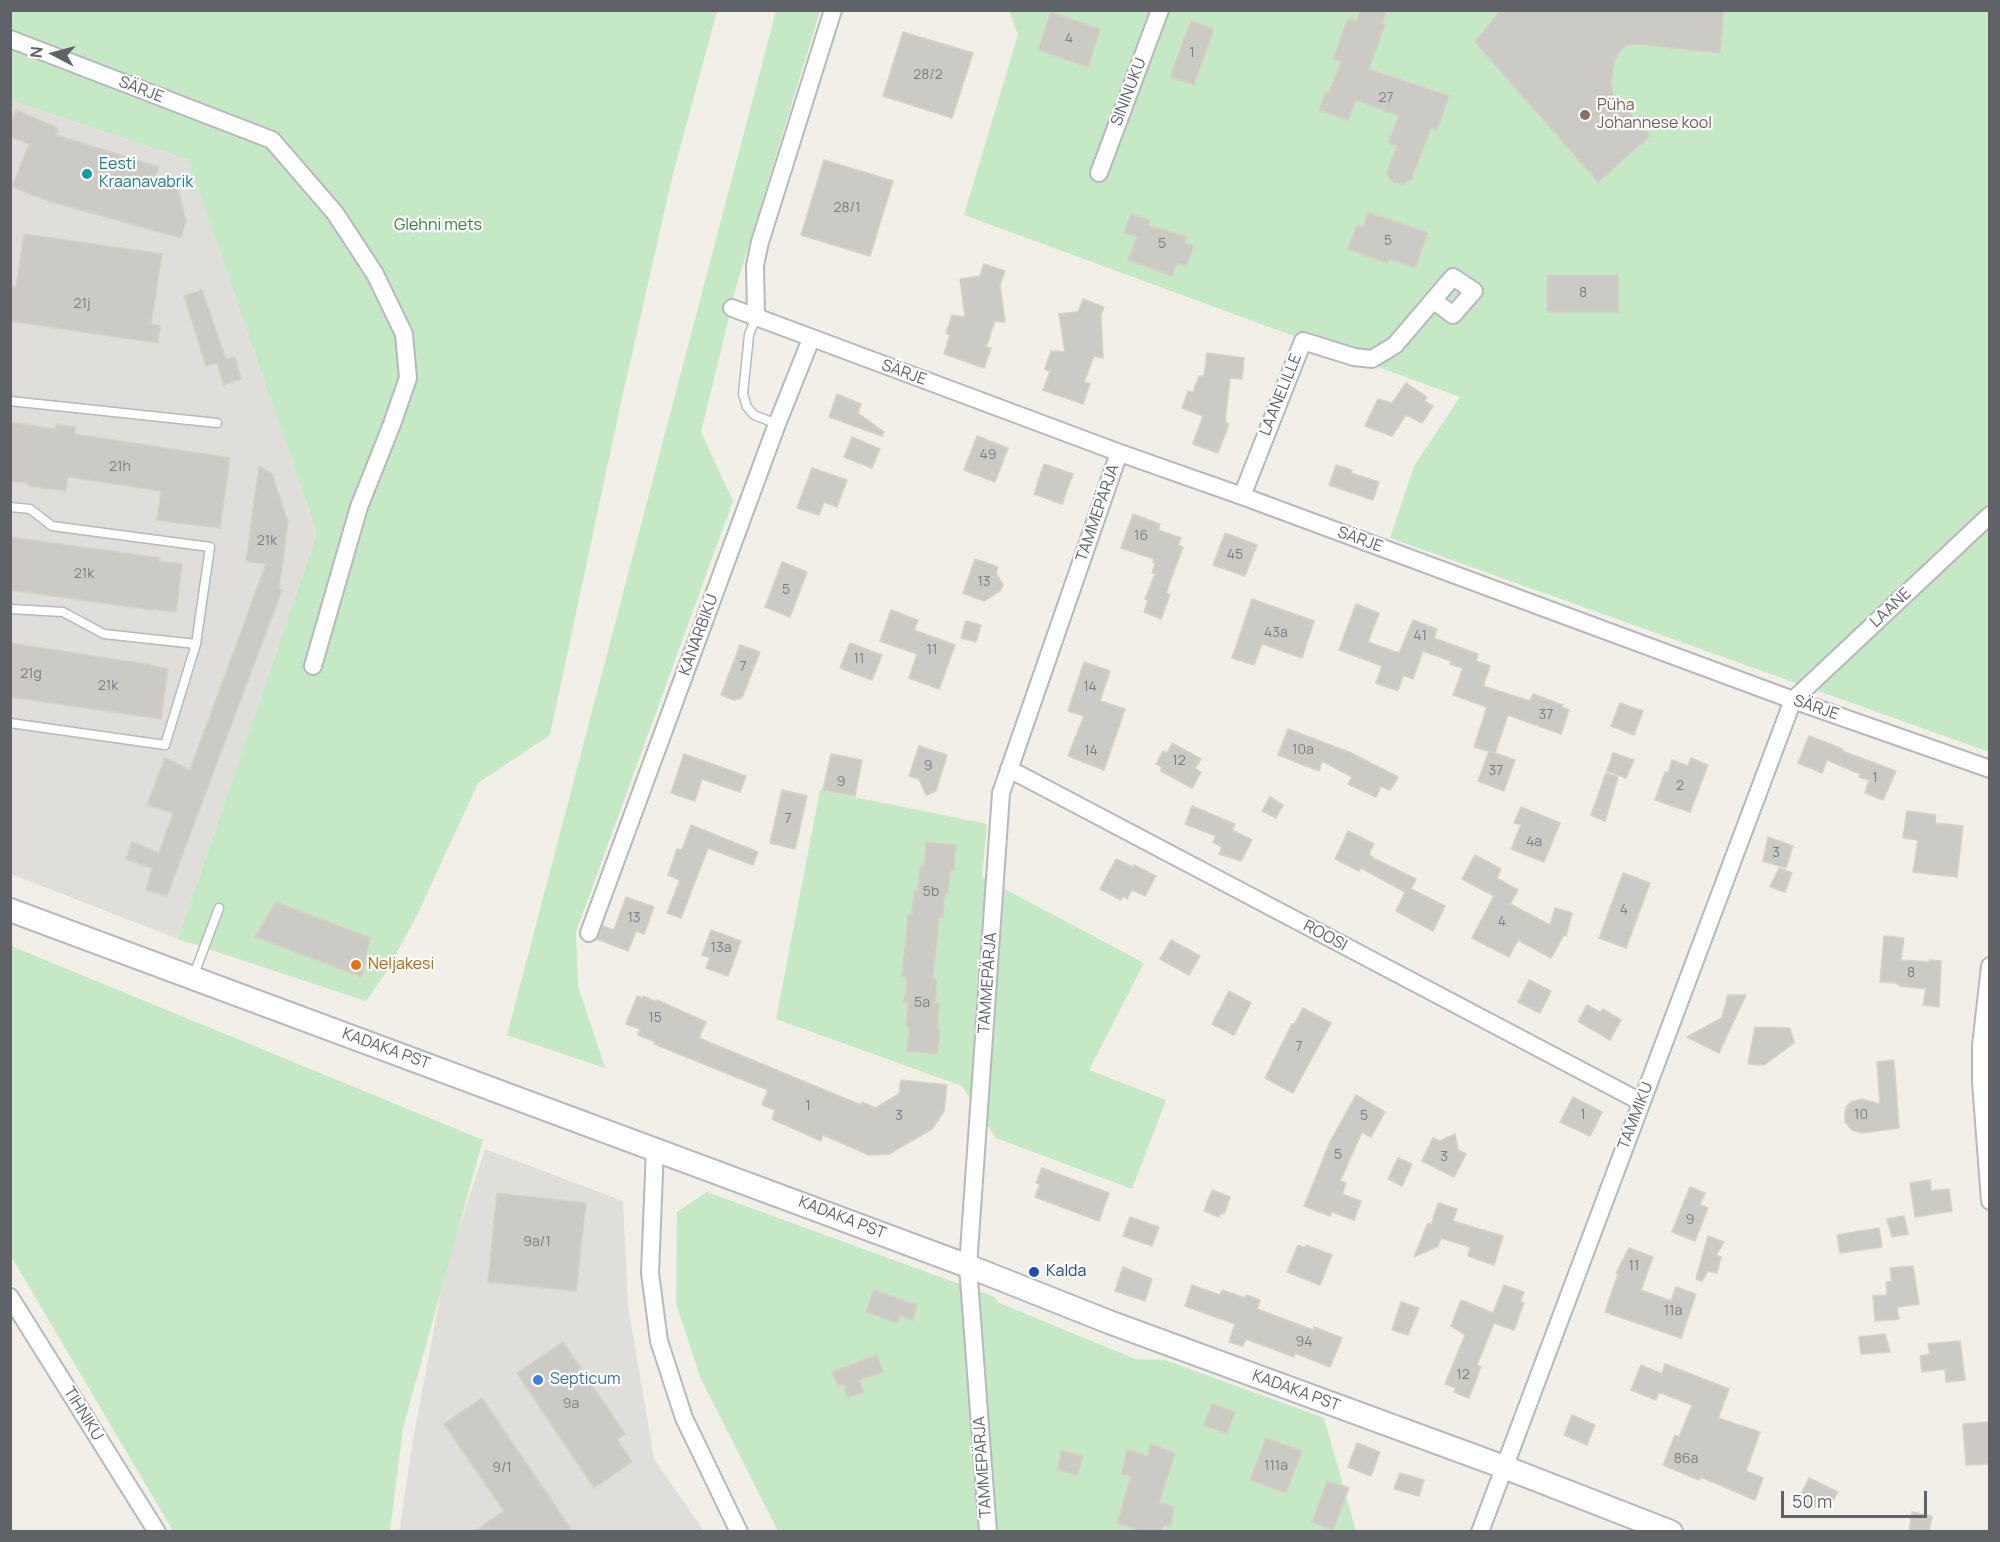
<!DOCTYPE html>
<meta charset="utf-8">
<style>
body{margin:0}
#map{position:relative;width:2000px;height:1542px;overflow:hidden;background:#f1efe8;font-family:Manrope,sans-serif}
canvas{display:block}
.frame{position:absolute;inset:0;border:12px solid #5f6368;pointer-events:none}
.north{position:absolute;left:24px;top:24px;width:60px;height:60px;-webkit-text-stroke:4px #fff;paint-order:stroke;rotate:276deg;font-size:16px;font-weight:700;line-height:24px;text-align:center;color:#5f6368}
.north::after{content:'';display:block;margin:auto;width:21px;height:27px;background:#5f6368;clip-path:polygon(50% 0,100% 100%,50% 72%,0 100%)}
.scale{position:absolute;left:1781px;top:1491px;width:146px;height:27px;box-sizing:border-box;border:3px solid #5f6368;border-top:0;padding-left:8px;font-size:18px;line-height:21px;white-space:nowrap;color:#5f6368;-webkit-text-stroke:4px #fff;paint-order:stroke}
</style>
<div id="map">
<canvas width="2000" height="1542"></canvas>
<div class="frame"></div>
<div class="north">N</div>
<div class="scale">50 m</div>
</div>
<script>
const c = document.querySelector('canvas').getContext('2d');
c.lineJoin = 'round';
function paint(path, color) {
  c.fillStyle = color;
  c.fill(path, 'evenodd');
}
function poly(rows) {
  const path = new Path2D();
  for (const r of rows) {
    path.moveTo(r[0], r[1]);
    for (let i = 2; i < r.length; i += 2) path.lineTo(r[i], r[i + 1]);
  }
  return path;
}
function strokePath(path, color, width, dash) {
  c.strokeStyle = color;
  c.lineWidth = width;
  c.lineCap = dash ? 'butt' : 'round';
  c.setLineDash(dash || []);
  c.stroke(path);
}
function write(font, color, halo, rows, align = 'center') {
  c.font = font + ' Manrope,sans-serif';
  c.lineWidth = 4.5;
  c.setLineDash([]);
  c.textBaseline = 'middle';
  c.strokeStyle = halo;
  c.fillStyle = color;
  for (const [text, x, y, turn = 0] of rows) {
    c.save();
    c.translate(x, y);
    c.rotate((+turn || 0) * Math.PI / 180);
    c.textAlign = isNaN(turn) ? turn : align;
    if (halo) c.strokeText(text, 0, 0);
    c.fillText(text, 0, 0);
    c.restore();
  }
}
paint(poly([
 [13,101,188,160,317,533,178,939,11,874,10,104],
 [485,1149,623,1201,628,1305,654,1459,704,1531,399,1532,413,1440,445,1270]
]), '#e0deda');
paint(poly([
 [11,11,717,11,672,178,620,407,550,735,478,783,417,915,387,971,366,1001,178,939,317,533,188,160,13,101,11,104],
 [776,11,820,11,737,284,701,432,733,501,576,932,578,986,605,1068,507,1035],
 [1009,11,1989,11,1989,752,1390,538,1414,466,1460,397,964,215,1018,35],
 [820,790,987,824,982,877,1144,963,1089,1070,1166,1100,1132,1189,996,1138,962,1086,776,1019],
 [11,946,483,1140,403,1428,390,1531,173,1531,11,1256],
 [707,1192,995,1297,997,1302,1135,1359,1165,1360,1324,1418,1356,1531,778,1531,700,1377,676,1303,677,1212]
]), '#c5e8c5');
const building = poly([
 [1360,10,1387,10,1382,24,1385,25,1369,69,1449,96,1437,130,1431,128,1412,178,1403,184,1394,183,1389,178,1387,173,1397,146,1388,143,1399,116,1356,100,1348,121,1319,110,1325,93,1328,94,1341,62,1333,59,1348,18,1356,21,1360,10],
 [1501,10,1724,10,1720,53,1637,44,1627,45,1621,50,1615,59,1611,83,1613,94,1650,136,1598,182,1475,42,1501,10],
 [1051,12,1100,29,1088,67,1038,50,1051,12],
 [1191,21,1214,29,1194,85,1170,77,1191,21],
 [903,32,973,53,952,118,883,96,903,32],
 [16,110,58,128,56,135,159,167,155,180,178,188,186,221,181,238,48,201,12,187,29,144,10,137,10,126,16,110],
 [824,160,893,181,870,256,801,235,824,160],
 [1368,212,1428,233,1415,268,1389,259,1387,263,1348,249,1357,225,1363,227,1368,212],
 [1131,214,1150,220,1148,225,1187,237,1185,243,1194,246,1186,266,1177,263,1172,276,1128,260,1137,237,1124,233,1131,214],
 [24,234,162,254,151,324,160,326,158,343,10,321,10,286,16,287,24,234],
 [984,264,1005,271,1000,285,1005,322,995,321,986,347,991,348,984,368,944,354,950,335,946,333,952,315,965,317,960,279,980,276,984,264],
 [1547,275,1618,275,1618,312,1547,312,1547,275],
 [202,290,226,359,235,357,241,379,224,385,217,363,206,366,184,296,202,290],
 [1083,299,1104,307,1101,315,1103,358,1094,356,1084,382,1090,384,1083,404,1043,390,1050,371,1045,369,1051,351,1065,352,1059,314,1078,312,1083,299],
 [1207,353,1244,358,1242,379,1230,378,1225,422,1229,424,1218,453,1193,444,1203,416,1182,408,1188,391,1193,392,1199,376,1204,376,1207,353],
 [1406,383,1427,397,1424,401,1433,406,1422,423,1406,415,1392,436,1365,426,1378,399,1392,403,1406,383],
 [837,394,861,404,858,413,884,432,882,436,829,417,837,394],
 [10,422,55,429,56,424,76,427,75,434,230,458,220,528,157,520,161,491,68,477,66,491,28,486,28,483,10,481,10,422],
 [977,436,1008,448,995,482,964,470,977,436],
 [852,437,880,449,872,468,844,457,852,437],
 [1044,464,1073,474,1062,504,1034,494,1044,464],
 [1336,465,1352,470,1351,473,1379,482,1373,500,1329,485,1336,465],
 [259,466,272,474,288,522,279,589,282,590,167,896,146,890,152,868,126,859,132,842,159,853,173,813,147,805,165,758,190,770,266,564,246,561,259,466],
 [812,468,847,480,837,507,824,502,819,515,797,508,812,468],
 [1133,514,1160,524,1158,530,1181,538,1178,545,1183,547,1166,593,1170,595,1161,619,1144,612,1148,600,1145,599,1155,574,1152,573,1155,563,1153,562,1154,559,1121,548,1133,514],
 [1225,533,1257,545,1245,576,1213,565,1225,533],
 [10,537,160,558,159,561,182,564,176,612,153,609,152,610,10,590,10,537],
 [975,559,998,567,996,573,1003,585,1000,591,984,601,963,593,975,559],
 [782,562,807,572,790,617,765,607,782,562],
 [1252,599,1314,621,1302,658,1262,644,1254,665,1232,658,1252,599],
 [1356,604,1379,613,1368,642,1399,653,1413,620,1437,629,1434,638,1478,654,1476,661,1490,666,1483,686,1530,701,1533,694,1563,705,1562,707,1569,710,1561,734,1508,715,1495,753,1474,747,1487,707,1453,695,1463,668,1450,664,1451,661,1423,651,1413,679,1403,675,1398,691,1376,683,1382,666,1339,650,1356,604],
 [891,610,918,620,914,630,955,645,939,689,909,678,917,654,880,641,891,610],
 [966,621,981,625,976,642,961,638,966,621],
 [10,643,145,664,168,669,161,719,10,697,10,643],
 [850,643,882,655,872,680,840,668,850,643],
 [740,645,760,652,742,698,734,700,721,695,740,645],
 [1084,662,1110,671,1100,701,1125,709,1104,770,1068,756,1084,716,1068,711,1084,662],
 [1620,703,1643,711,1634,735,1611,726,1620,703],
 [1288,729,1349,752,1398,777,1390,790,1381,786,1376,797,1348,784,1352,777,1322,761,1319,771,1278,755,1288,729],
 [1809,736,1843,749,1842,751,1896,771,1883,800,1865,793,1869,780,1859,777,1860,774,1827,760,1822,773,1798,763,1809,736],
 [1172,743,1201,759,1195,768,1201,772,1192,788,1161,771,1162,767,1156,764,1163,751,1167,753,1172,743],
 [919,746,947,755,936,791,926,795,919,779,909,776,919,746],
 [1489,751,1515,760,1504,791,1478,781,1489,751],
 [1613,753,1634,760,1626,778,1607,771,1613,753],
 [684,754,746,776,740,792,702,779,695,801,671,793,684,754],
 [831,754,862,760,855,796,823,790,831,754],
 [1691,758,1708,765,1690,812,1655,800,1665,772,1668,773,1672,760,1688,766,1691,758],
 [1606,773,1618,777,1605,821,1591,815,1606,773],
 [782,790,807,796,795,849,770,843,782,790],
 [1270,797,1283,805,1276,818,1262,811,1270,797],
 [1192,806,1235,824,1232,830,1252,840,1241,861,1219,854,1222,847,1213,842,1216,836,1185,824,1192,806],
 [1521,807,1560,823,1544,862,1511,849,1521,825,1514,823,1521,807],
 [1907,811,1936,815,1935,823,1963,826,1957,877,1913,872,1918,840,1903,838,1907,811],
 [691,825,758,852,753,865,708,848,681,918,667,913,680,880,668,875,677,849,682,850,691,825],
 [1348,831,1374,844,1369,854,1375,859,1416,879,1411,889,1445,906,1433,931,1396,911,1405,892,1361,868,1359,871,1335,859,1348,831],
 [1768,837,1793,846,1786,868,1763,861,1768,837],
 [926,842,956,845,954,870,951,870,948,894,945,894,943,918,939,918,933,979,937,979,935,1003,939,1004,937,1028,940,1029,937,1054,907,1051,909,1027,906,1027,908,1002,904,1002,907,978,902,977,908,914,912,915,914,890,918,891,920,866,924,867,926,842],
 [1475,855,1501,869,1497,878,1518,890,1510,904,1550,925,1555,908,1572,913,1566,936,1564,935,1551,958,1518,940,1509,957,1472,938,1494,896,1462,879,1475,855],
 [1116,859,1133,867,1134,865,1156,876,1145,896,1132,890,1127,899,1123,896,1121,900,1100,889,1116,859],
 [1779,868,1792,873,1785,892,1770,887,1779,868],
 [1623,873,1650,883,1626,948,1599,938,1623,873],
 [626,897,654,907,644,934,636,931,628,951,597,939,603,926,614,930,626,897],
 [276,902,370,938,362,977,255,937,276,902],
 [711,930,741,941,728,976,706,968,710,958,702,955,711,930],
 [1884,936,1904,938,1901,960,1929,962,1929,960,1941,961,1939,1007,1923,1005,1926,989,1900,986,1896,983,1880,982,1884,936],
 [1171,940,1200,956,1189,975,1160,959,1171,940],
 [1529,980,1551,991,1540,1013,1518,1002,1529,980],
 [1229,991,1251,1003,1234,1035,1212,1024,1229,991],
 [1728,995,1746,995,1719,1053,1687,1037,1722,1018,1728,995],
 [637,996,643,998,643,996,657,1002,657,1000,706,1022,699,1038,861,1105,862,1102,875,1108,899,1094,901,1080,947,1085,944,1111,932,1129,889,1154,869,1155,823,1135,821,1141,772,1119,775,1110,762,1105,768,1090,654,1044,655,1042,638,1035,640,1029,626,1024,637,996],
 [1587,1005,1600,1012,1603,1009,1621,1020,1610,1040,1578,1021,1587,1005],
 [1303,1008,1331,1023,1293,1093,1265,1078,1292,1024,1294,1025,1303,1008],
 [1755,1027,1790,1028,1794,1043,1764,1065,1748,1064,1755,1027],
 [1894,1060,1899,1128,1862,1133,1852,1130,1845,1122,1845,1111,1847,1106,1851,1102,1862,1099,1880,1104,1877,1062,1894,1060],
 [1356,1095,1385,1112,1371,1137,1362,1132,1340,1181,1346,1183,1342,1194,1361,1201,1354,1220,1332,1212,1330,1216,1304,1206,1330,1142,1356,1095],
 [1573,1097,1602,1112,1590,1136,1560,1122,1573,1097],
 [1455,1134,1458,1150,1466,1154,1454,1177,1422,1161,1433,1138,1440,1141,1455,1134],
 [1398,1158,1412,1164,1402,1186,1388,1179,1398,1158],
 [1042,1168,1109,1193,1099,1221,1035,1197,1040,1184,1036,1183,1042,1168],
 [1930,1180,1931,1191,1949,1189,1952,1211,1915,1217,1910,1183,1930,1180],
 [1690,1187,1705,1193,1700,1205,1708,1208,1695,1241,1672,1232,1690,1187],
 [1212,1190,1230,1197,1224,1214,1221,1213,1219,1217,1204,1211,1212,1190],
 [497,1193,586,1203,576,1291,488,1282,497,1193],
 [1438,1203,1457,1209,1453,1221,1503,1236,1494,1265,1468,1256,1470,1247,1441,1238,1438,1246,1414,1257,1428,1223,1431,1225,1438,1203],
 [1904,1216,1908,1234,1892,1237,1887,1219,1904,1216],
 [1130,1217,1159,1227,1152,1246,1123,1236,1130,1217],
 [1879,1228,1882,1247,1840,1253,1837,1235,1879,1228],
 [1708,1236,1724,1242,1716,1255,1721,1257,1717,1273,1708,1271,1702,1281,1696,1279,1708,1236],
 [1298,1245,1305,1248,1306,1245,1332,1255,1320,1285,1287,1272,1298,1245],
 [1629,1248,1653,1257,1641,1290,1671,1301,1676,1287,1696,1294,1681,1338,1605,1312,1618,1274,1616,1273,1629,1248],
 [1913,1266,1919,1304,1897,1307,1899,1319,1875,1321,1873,1296,1887,1295,1886,1282,1892,1282,1890,1268,1913,1266],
 [1123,1267,1152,1279,1145,1301,1115,1291,1123,1267],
 [1192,1285,1220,1295,1222,1290,1245,1298,1246,1295,1260,1300,1257,1309,1313,1330,1314,1327,1342,1338,1330,1367,1295,1353,1294,1357,1246,1339,1243,1346,1229,1342,1235,1324,1185,1306,1192,1285],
 [1504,1285,1524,1292,1520,1302,1524,1303,1514,1330,1494,1323,1477,1365,1481,1367,1469,1398,1454,1392,1456,1388,1445,1384,1465,1335,1451,1326,1461,1300,1493,1313,1504,1285],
 [874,1290,917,1305,913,1320,900,1315,897,1323,866,1312,874,1290],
 [1401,1302,1419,1308,1408,1335,1392,1330,1401,1302],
 [1885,1334,1890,1352,1861,1354,1859,1337,1885,1334],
 [1960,1341,1965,1380,1946,1382,1945,1369,1922,1372,1920,1356,1930,1354,1928,1344,1960,1341],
 [563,1342,625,1434,617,1439,632,1462,594,1488,517,1373,563,1342],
 [877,1355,883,1372,859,1380,864,1392,848,1398,843,1384,838,1386,832,1372,877,1355],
 [1665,1364,1729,1389,1718,1418,1760,1432,1746,1471,1763,1478,1755,1500,1701,1477,1699,1480,1663,1465,1675,1435,1679,1437,1692,1405,1659,1392,1656,1400,1631,1390,1641,1365,1662,1374,1665,1364],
 [482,1398,573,1532,473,1532,504,1511,444,1424,482,1398],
 [1212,1404,1235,1412,1227,1434,1204,1425,1212,1404],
 [1572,1415,1595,1425,1587,1445,1564,1435,1572,1415],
 [1989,1422,1989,1464,1966,1465,1963,1424,1989,1422],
 [1266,1438,1302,1451,1286,1493,1250,1480,1266,1438],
 [1357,1443,1380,1452,1371,1476,1348,1467,1357,1443],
 [1151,1444,1175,1453,1159,1503,1174,1507,1171,1527,1164,1525,1162,1532,1144,1532,1117,1523,1131,1476,1121,1474,1127,1449,1147,1456,1151,1444],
 [1061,1450,1083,1456,1077,1475,1057,1470,1061,1450],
 [1400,1473,1424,1480,1419,1496,1394,1489,1400,1473],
 [1809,1478,1838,1492,1829,1508,1824,1505,1821,1510,1799,1498,1809,1478],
 [1327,1481,1349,1488,1333,1530,1312,1522,1327,1481],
 [1912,1512,1932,1516,1929,1532,1909,1532,1912,1512]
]);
paint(building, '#cccac5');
strokePath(building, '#d6d1c6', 1.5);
const lane = poly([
 [756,317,749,335,743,394,747,407,754,415,777,424],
 [10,401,217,423],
 [10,507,30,509,52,526,210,547,196,644],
 [10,609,63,612,104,634,196,644,165,745,10,723],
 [193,977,219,908]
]);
const street = poly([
 [10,39,272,140,335,213,375,274,404,334,408,378,392,424,359,507,313,666],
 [1099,173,1160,10],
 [732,308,1120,453,1242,496,1793,700,1990,769],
 [756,317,755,265,760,242,833,10],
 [1242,496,1303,341,1354,357,1372,359,1395,345,1453,277,1474,291,1453,315,1433,300],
 [1009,769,1641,1102],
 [589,933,777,424,811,339],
 [1990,966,1981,1046,1981,1082,1990,1201],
 [655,1148,650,1273,659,1341,684,1418,739,1532],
 [10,1297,157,1532],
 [988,1532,968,1266,1001,793,1119,453],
 [1480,1532,1793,700,1990,515]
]);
const secondary = poly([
 [10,910,968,1266,1109,1322,1504,1467,1671,1532]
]);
strokePath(lane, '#b5b8bc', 11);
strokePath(street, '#b5b8bc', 20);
strokePath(secondary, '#b6babf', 26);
strokePath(lane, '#fff', 8);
strokePath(street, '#fff', 16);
strokePath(secondary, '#fff', 22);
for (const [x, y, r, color] of [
 [1585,115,6,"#8d6e63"],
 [87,174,6,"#0f9aa8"],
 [356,965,6,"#e8710a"],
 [1034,1272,6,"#1a4fb4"],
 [538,1380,6,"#3f7fe0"]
]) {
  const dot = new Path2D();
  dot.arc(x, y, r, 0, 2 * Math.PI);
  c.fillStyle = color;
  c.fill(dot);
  strokePath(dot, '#fff', 2);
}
write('14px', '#7a7d7f', null, [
 ["4",1069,39],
 ["1",1192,53],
 ["28/2",928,75],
 ["27",1386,98],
 ["28/1",847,208],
 ["5",1388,241],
 ["5",1162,244],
 ["8",1583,293],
 ["21j",82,304],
 ["49",988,455],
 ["21h",120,467],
 ["16",1141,536],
 ["21k",267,541],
 ["45",1235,555],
 ["21k",84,574],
 ["13",984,582],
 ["5",786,590],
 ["43a",1276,633],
 ["41",1420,636],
 ["11",932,650],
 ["11",859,659],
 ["7",743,667],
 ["21g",31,674],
 ["21k",108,686],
 ["14",1090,687],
 ["37",1546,715],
 ["10a",1303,750],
 ["14",1091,751],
 ["12",1179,761],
 ["9",928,766],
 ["37",1496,771],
 ["1",1875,778],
 ["9",841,782],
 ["2",1680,786],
 ["7",788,819],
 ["4a",1534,842],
 ["3",1776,853],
 ["5b",931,892],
 ["4",1624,910],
 ["13",634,918],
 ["4",1502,922],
 ["13a",721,948],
 ["8",1911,973],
 ["5a",922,1003],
 ["15",655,1018],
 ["7",1299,1047],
 ["1",808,1106],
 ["1",1583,1115],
 ["10",1861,1115],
 ["3",899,1116],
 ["5",1364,1116],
 ["5",1338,1155],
 ["3",1444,1157],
 ["9",1690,1220],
 ["9a/1",537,1242],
 ["11",1634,1266],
 ["11a",1673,1311],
 ["94",1304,1342],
 ["12",1463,1375],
 ["9a",571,1404],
 ["86a",1686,1459],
 ["111a",1276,1466],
 ["9/1",502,1468]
]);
write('16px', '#5f6368', '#fff', [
 ["SÄRJE",141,90,21],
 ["SININUKU",1129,92,-69],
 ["SÄRJE",904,373,20],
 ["LAANELILLE",1281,395,-68],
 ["TAMMEPÄRJA",1098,513,-71],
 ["SÄRJE",1360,540,20],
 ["LAANE",1891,608,-43],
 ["KANARBIKU",699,635,-70],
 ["SÄRJE",1816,708,19],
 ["ROOSI",1325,936,28],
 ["TAMMEPÄRJA",988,983,-86],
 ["KADAKA PST",386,1049,20],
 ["TAMMIKU",1636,1116,-69],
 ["KADAKA PST",842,1218,21],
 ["KADAKA PST",1296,1391,20],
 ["TIHNIKU",83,1414,58],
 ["TAMMEPÄRJA",983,1467,-94]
]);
write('16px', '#785e54', '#fff', [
 ["Püha",1597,106],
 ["Johannese kool",1597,124]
], 'left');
write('16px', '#0d838f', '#fff', [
 ["Eesti",99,165],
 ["Kraanavabrik",99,183]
], 'left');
write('16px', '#348238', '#fff', [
 ["Glehni mets",438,226]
]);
write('16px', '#c56008', '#fff', [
 ["Neljakesi",368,965]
], 'left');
write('16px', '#164399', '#fff', [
 ["Kalda",1046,1272]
], 'left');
write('16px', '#366cbe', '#fff', [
 ["Septicum",550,1380]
], 'left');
</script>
